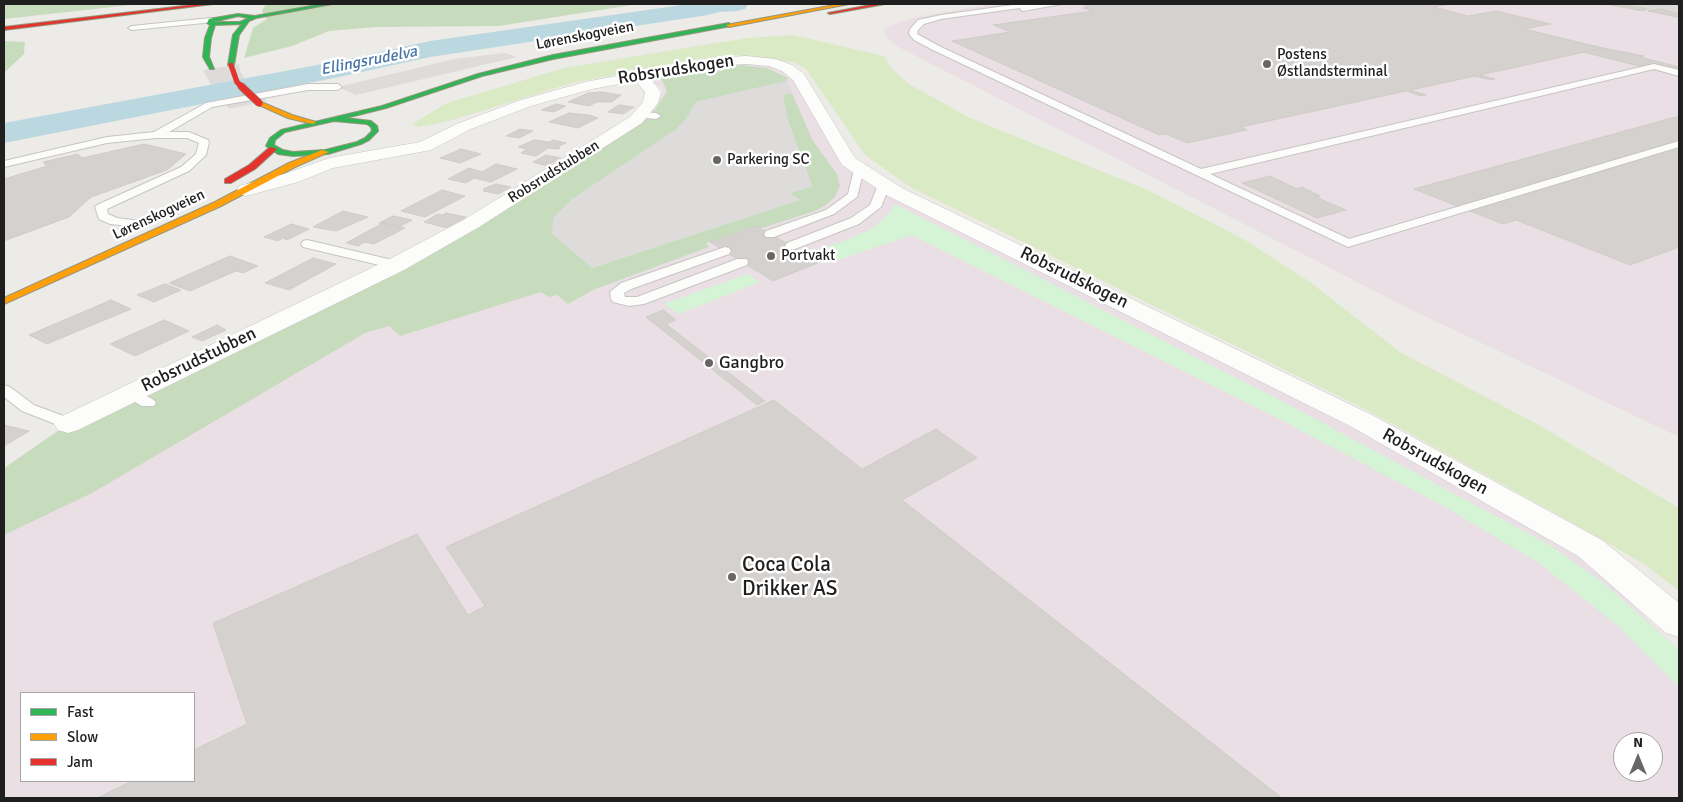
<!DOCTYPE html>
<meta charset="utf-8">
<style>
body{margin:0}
#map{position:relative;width:1683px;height:802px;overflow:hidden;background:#edebe7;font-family:Signika,sans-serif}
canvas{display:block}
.frame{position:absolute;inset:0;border:5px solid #1f1f1f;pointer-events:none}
.legend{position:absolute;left:20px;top:692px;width:175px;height:90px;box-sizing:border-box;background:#fff;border:1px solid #a5a5a5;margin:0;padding:6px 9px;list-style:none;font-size:15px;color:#1f1f1f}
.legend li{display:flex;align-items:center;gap:10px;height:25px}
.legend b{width:25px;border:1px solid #a5a5a5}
.north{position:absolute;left:1613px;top:732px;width:50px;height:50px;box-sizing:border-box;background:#fff;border:1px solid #a5a5a5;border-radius:50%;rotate:0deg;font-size:14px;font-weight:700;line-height:20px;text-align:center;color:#1f1f1f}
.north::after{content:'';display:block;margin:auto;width:18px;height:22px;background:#676665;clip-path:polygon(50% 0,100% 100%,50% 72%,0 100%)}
</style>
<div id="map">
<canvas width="1683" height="802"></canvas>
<div class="frame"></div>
<ul class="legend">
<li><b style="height:6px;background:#30b455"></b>Fast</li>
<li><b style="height:6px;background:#ff9f0a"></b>Slow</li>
<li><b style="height:6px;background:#e5322d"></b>Jam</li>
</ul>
<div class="north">N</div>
</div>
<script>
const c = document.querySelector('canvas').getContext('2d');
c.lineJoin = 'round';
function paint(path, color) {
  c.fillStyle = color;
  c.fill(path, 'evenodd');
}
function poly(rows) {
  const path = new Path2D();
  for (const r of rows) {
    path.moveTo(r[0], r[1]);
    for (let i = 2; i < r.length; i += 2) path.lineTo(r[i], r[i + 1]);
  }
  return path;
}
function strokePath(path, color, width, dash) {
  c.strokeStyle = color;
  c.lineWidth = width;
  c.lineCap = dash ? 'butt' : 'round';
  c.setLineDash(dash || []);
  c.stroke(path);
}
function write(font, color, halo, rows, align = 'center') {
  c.font = font + ' Signika,sans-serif';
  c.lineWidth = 5;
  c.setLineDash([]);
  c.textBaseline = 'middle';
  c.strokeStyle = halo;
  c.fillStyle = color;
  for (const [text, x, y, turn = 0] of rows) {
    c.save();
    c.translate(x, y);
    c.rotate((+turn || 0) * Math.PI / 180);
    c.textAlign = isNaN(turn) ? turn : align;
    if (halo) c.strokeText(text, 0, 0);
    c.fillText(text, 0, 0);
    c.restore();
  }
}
paint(poly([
 [1590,4,1679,4,1679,19,1646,11]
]), '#dcdbd8');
paint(poly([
 [992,4,1590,4,1646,11,1679,19,1679,437,1412,310,900,48,886,37,884,28,915,17],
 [745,62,772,65,797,78,842,163,1323,411,1592,563,1679,651,1679,798,4,798,4,476,466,222,654,107,663,90,644,74],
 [21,693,194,693,194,781,21,781],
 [1623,742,1653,742,1653,772,1623,772]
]), '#ebdfe6');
paint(poly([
 [793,35,884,56,891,68,909,84,968,117,1150,191,1245,240,1310,282,1400,352,1537,424,1679,508,1679,591,1644,564,1564,518,1367,410,912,188,865,155,806,69,792,62,733,55,698,59,572,83,449,121,419,127,412,124,447,103,564,68,747,38]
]), '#d9eac5');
paint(poly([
 [4,4,140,4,4,19],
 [266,4,638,4,499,26,377,27,329,31,292,46,244,58,253,28,267,19,262,11],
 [4,41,25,42,24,54,4,73],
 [741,65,767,68,788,78,787,81,696,102,688,116,677,129,571,200,592,268,799,200,790,193,812,186,787,118,783,95,792,93,813,141,837,174,840,186,834,198,826,205,815,211,756,230,751,227,706,243,709,247,593,290,568,304,557,295,549,297,541,292,400,336,389,326,365,333,92,493,4,535,4,468,68,424,472,221,655,110,667,91,659,75,715,66]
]), '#c6dcbc');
paint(poly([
 [895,204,1278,399,1548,544,1601,581,1679,650,1679,687,1617,625,1539,563,1440,504,1279,419,912,235,826,264,809,254,854,237,873,228,889,214],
 [747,274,760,282,679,314,664,304]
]), '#d5f3d5');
paint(poly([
 [505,53,517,57,356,95,338,87,454,59],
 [787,81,792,93,783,95,787,118,812,187,790,193,800,200,592,268,552,234,553,218,571,200,677,129,692,111,696,102]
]), '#dddcdb');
paint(poly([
 [239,64,240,71,251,88,267,101,229,109,213,88,203,70]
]), '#dddcda');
paint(poly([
 [689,4,748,4,745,9,737,11,719,12,708,15,430,57,339,77,4,143,4,123,339,61,430,41,689,4]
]), '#bbd7e0');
const building = poly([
 [1094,4,1452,4,1434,7,1468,16,1496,11,1551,24,1524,29,1603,48,1480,75,1495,79,1491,80,1475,76,1411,90,1426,95,1421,96,1406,91,1241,127,1247,130,1187,143,1166,134,1159,135,952,41,1010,32,993,25,1093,11,1083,8,1088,7,1084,5,1094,4],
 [1607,4,1621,4,1647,9,1642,11,1607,4],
 [1661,9,1679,14,1679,17,1648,11,1661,9],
 [1603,48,1644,56,1640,57,1679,67,1679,76,1583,52,1603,48],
 [602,92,621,95,612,102,597,102,589,106,568,102,588,93,602,92],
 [556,104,566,106,554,112,541,110,556,104],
 [619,105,634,107,623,114,608,112,619,105],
 [569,113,589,115,598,118,578,128,549,122,569,113],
 [1679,116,1679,247,1630,265,1516,220,1503,224,1414,189,1679,116],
 [520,129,533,131,519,138,506,136,520,129],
 [534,140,549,142,553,140,566,143,557,147,560,148,557,149,548,148,536,156,521,153,527,149,518,147,534,140],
 [144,144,186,154,167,170,91,197,69,217,4,241,4,179,47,166,43,162,78,154,82,158,144,144],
 [461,149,481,154,460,163,440,158,461,149],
 [546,155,561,158,547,166,533,162,546,155],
 [496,164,517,169,491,182,474,178,466,183,448,179,469,168,482,172,496,164],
 [1270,176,1297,189,1302,187,1320,196,1316,197,1346,210,1317,218,1242,183,1270,176],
 [496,184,511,187,498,194,483,191,486,189,483,189,496,184],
 [442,190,465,196,425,217,401,211,442,190],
 [343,211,368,217,336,231,313,227,343,211],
 [446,213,466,217,447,228,424,222,438,214,443,215,446,213],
 [393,216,412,220,399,227,379,223,393,216],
 [383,223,405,228,374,244,365,242,358,246,346,243,383,223],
 [291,224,309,229,287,240,283,238,278,241,264,237,291,224],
 [756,226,820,262,773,281,710,242,756,226],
 [230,256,258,266,243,273,236,271,190,291,169,283,230,256],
 [313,258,336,264,289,290,265,283,313,258],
 [165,284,181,290,154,302,137,295,165,284],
 [111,300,131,309,47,344,29,335,111,300],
 [663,310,676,320,666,324,765,401,757,405,646,317,663,310],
 [164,320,189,331,135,356,110,344,164,320],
 [217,325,226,330,202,341,192,337,217,325],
 [774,400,862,469,936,429,977,458,902,500,1282,798,97,798,132,781,194,781,194,750,247,724,213,623,417,534,468,615,485,606,446,547,774,400],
 [4,425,29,431,4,446,4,425]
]);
paint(building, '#d4d1ce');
strokePath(building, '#d0cdc8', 1);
const lane = poly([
 [1020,4,1062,4,1023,11,1021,10,1020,8,941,19,924,24,918,30,917,34,941,47,1201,169,1654,64,1679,70,1679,76,1654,69,1210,174,1349,239,1679,141,1679,147,1348,247,935,51,914,40,909,34,910,29,918,20,941,15,1020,4],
 [211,18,215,20,214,22,132,30,128,28,132,26,211,18],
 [308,84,338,84,342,87,338,90,308,90,212,107,169,132,189,132,208,140,209,142,206,155,189,171,107,209,108,214,117,218,140,221,142,224,140,227,110,224,99,219,95,207,97,205,181,167,196,154,199,143,187,138,156,138,107,143,4,167,4,161,107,137,154,132,206,103,308,84],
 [641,112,656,113,661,116,656,119,638,117,638,113,641,112],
 [859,166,864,169,857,197,834,214,774,237,766,237,764,234,766,231,826,210,848,194,854,169,859,166],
 [884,182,890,185,881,207,859,224,795,249,787,249,785,246,787,243,851,218,870,205,878,185,884,182],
 [307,240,401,262,403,265,396,269,303,247,301,244,303,241,307,240],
 [725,247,729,248,731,251,729,254,631,289,624,293,625,297,637,297,737,259,747,259,748,262,747,265,644,304,629,306,613,302,611,299,610,292,621,283,725,247],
 [4,385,10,387,34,405,74,420,76,424,74,428,68,429,22,411,4,397,4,385],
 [131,388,154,400,156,403,154,406,142,406,125,396,123,393,125,390,131,388]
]);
const street = poly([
 [746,56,776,59,792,65,804,74,855,158,902,188,1372,415,1602,540,1679,603,1679,637,1666,633,1578,556,1352,427,888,196,842,165,793,80,782,71,769,66,746,64,711,66,650,78,661,92,658,103,642,123,479,227,404,270,78,430,68,433,58,430,54,424,58,418,388,260,465,219,630,117,643,102,645,92,636,81,592,89,531,106,471,129,431,150,333,168,298,182,246,196,239,194,237,190,239,186,284,174,329,158,420,142,459,123,521,100,585,82,711,58,746,56]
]);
const fast = poly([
 [323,4,332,4,256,18,249,21,239,35,234,65,231,67,228,65,233,35,242,24,215,25,211,38,209,57,214,69,210,69,203,57,205,38,210,25,207,23,209,19,238,14,255,16,323,4],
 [238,16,249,18,240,22,213,22,238,16],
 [729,23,731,26,553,59,482,76,386,108,346,118,371,121,377,126,378,131,369,140,361,144,328,154,293,156,278,154,266,146,270,138,281,130,382,106,478,74,553,55,729,23],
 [334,121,367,124,371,127,372,131,365,138,357,142,325,150,293,152,283,150,274,145,275,140,285,132,334,121]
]);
const slow = poly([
 [840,4,849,4,729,27,726,25,840,4],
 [257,102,261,102,292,115,316,122,313,124,288,118,257,104,257,102],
 [322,150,329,152,295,167,221,206,4,304,4,298,215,202,289,163,322,150]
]);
const jam = poly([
 [201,4,213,4,4,30,4,27,201,4],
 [876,4,885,4,830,14,828,13,876,4],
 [270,147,277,149,255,169,231,183,225,183,225,179,249,165,270,147]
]);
strokePath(lane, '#c6c5c3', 2);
strokePath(street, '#c6c5c3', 1);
strokePath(fast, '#94977e', 2);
strokePath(slow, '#94977e', 2);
strokePath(jam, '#94977e', 2);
paint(lane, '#fcfcfb');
paint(street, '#fcfcfb');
paint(fast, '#30b455');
paint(slow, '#ff9f0a');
paint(jam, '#e5322d');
const jamBridgeFar1 = poly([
 [231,65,237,82,243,88]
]);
const jamBridge = poly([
 [241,86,259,103]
]);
strokePath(jamBridgeFar1, '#94977e', 5.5, []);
strokePath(jamBridge, '#94977e', 8, []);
strokePath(jamBridgeFar1, '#e5322d', 5);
strokePath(jamBridge, '#e5322d', 7);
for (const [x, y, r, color] of [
 [1267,64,5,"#676665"],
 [717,160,5,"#676665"],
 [771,256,5,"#676665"],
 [709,363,5,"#676665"],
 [732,577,5,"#676665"]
]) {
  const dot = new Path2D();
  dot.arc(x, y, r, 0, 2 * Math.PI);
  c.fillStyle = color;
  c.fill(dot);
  strokePath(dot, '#fff', 2);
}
write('15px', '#1f1f1f', '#fff', [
 ["Lørenskogveien",585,36,-11],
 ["Robsrudstubben",554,172,-32],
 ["Lørenskogveien",159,215,-25]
]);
write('15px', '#1f1f1f', '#fff', [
 ["Postens",1277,55],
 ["Østlandsterminal",1277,72],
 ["Parkering SC",727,160],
 ["Portvakt",781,256]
], 'left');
write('italic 16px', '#4775a7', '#fff', [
 ["Ellingsrudelva",369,61,-11]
]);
write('18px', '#1f1f1f', '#fff', [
 ["Robsrudskogen",676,70,-9],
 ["Robsrudskogen",1074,278,26],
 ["Robsrudstubben",199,360,-26],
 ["Robsrudskogen",1435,462,29]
]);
write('18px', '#1f1f1f', '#fff', [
 ["Gangbro",719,363]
], 'left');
write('21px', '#1f1f1f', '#fff', [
 ["Coca Cola",742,565],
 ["Drikker AS",742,589]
], 'left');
</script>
